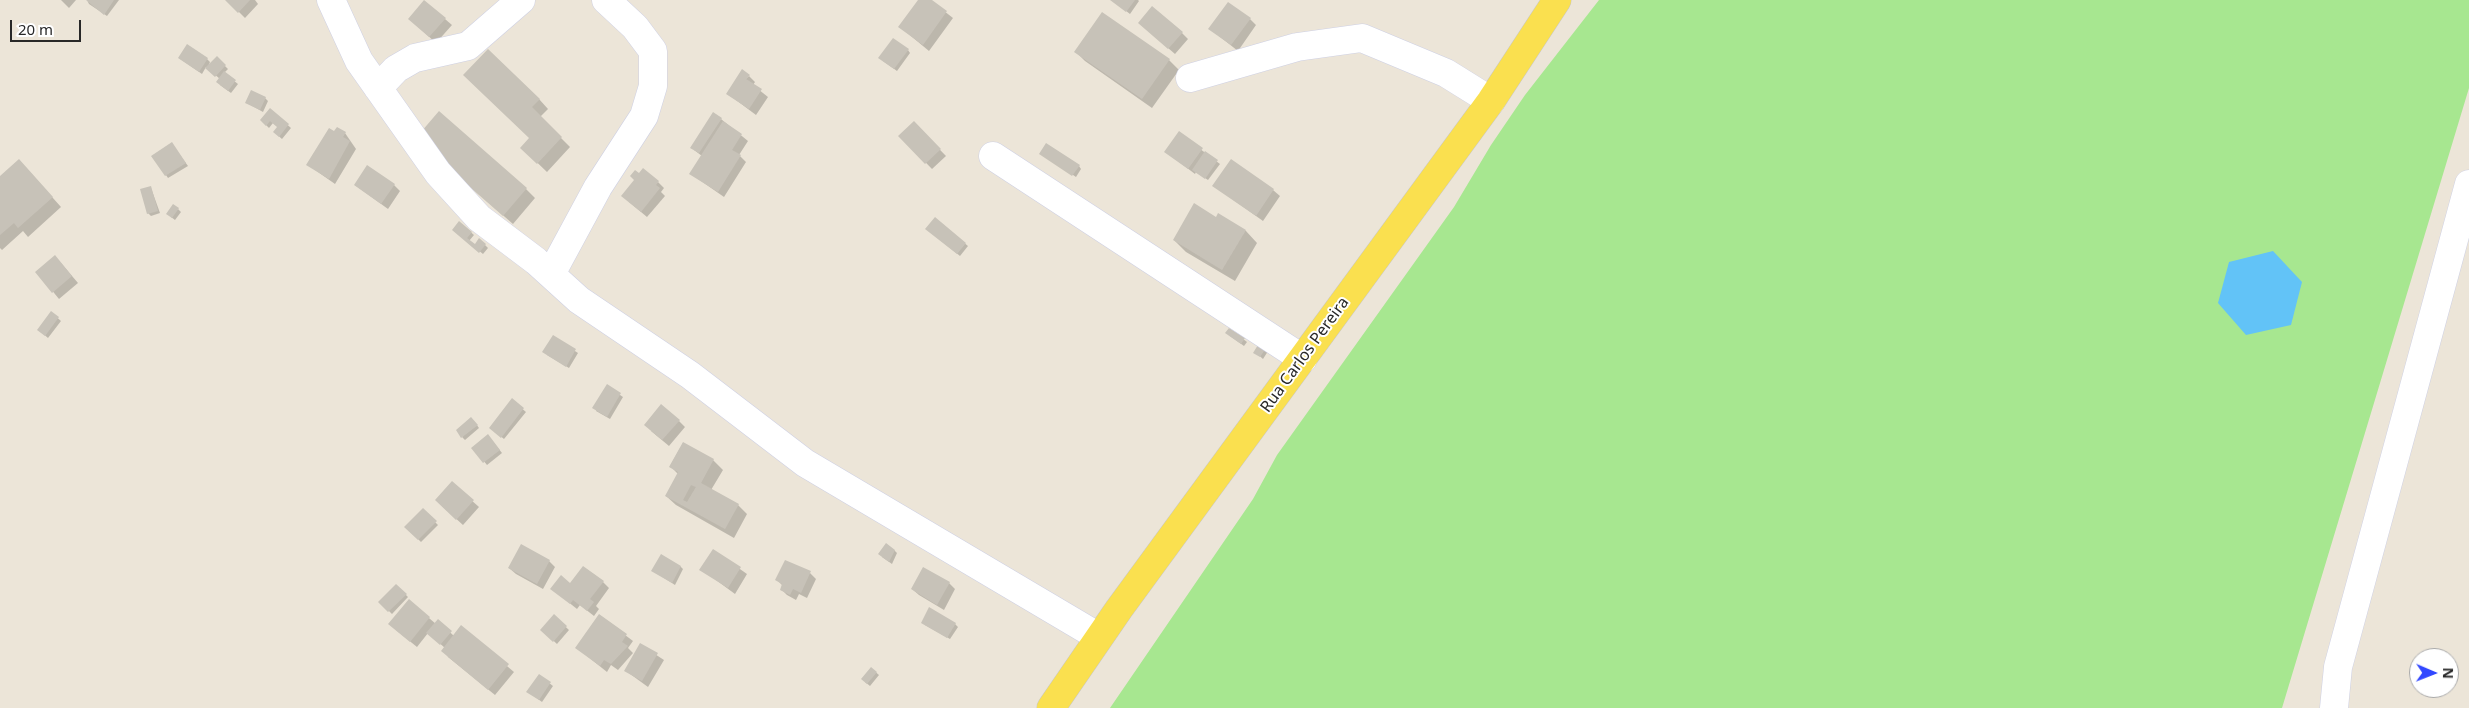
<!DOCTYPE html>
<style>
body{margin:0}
#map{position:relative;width:2469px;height:708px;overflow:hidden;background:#ece5d8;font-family:"Noto Sans",sans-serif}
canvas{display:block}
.north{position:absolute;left:2409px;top:648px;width:50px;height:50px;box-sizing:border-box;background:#fff;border:1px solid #a9a9a9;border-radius:50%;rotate:91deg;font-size:14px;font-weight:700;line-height:20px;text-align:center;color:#282828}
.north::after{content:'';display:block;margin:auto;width:18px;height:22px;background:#3248ff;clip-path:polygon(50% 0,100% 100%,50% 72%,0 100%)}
.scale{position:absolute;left:10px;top:20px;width:71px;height:22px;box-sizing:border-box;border:2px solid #282828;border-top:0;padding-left:6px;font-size:15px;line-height:18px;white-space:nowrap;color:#282828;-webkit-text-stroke:4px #fff;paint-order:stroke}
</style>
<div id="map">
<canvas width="2469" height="708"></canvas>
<div class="north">N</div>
<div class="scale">20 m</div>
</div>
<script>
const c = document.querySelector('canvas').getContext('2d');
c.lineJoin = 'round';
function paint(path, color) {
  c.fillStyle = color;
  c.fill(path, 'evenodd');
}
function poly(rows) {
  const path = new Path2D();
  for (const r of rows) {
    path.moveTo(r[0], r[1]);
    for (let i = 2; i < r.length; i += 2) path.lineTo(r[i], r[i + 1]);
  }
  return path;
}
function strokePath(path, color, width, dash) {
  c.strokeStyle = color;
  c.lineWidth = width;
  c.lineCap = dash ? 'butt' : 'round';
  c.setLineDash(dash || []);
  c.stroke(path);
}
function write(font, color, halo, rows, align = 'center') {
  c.font = font + ' "Noto Sans",sans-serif';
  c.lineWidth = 4;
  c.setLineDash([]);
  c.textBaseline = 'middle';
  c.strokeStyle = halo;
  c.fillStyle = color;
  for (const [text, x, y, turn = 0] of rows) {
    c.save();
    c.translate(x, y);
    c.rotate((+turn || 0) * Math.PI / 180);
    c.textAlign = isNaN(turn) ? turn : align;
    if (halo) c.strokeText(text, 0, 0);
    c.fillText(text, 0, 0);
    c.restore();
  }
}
paint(poly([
 [1599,0,2469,0,2469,88,2282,708,1110,708,1253,499,1277,455,1454,207,1491,145,1525,95]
]), '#a7e790');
paint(poly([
 [2273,251,2302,282,2291,325,2246,335,2218,303,2229,262]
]), '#62c3f7');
paint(poly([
 [61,0,76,0,69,8],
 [87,0,119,0,107,16,89,4],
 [227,0,255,0,258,4,245,18],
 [919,0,930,0,953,18,929,51,900,27],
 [1112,0,1138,0,1139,1,1130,14],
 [1102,13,1169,60,1179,70,1152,108,1085,61,1076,52],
 [445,19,452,25,436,43,416,25],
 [1250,19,1256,25,1238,51,1210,29],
 [1146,29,1182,33,1188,39,1175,54],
 [908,50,910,53,897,71,883,61],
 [179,58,207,59,210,62,208,67,217,58,228,69,224,73,238,84,231,93,220,85,220,79,206,67,202,74],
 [749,76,755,82,753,85,768,97,756,115,728,94],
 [474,84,539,99,548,109,540,117,570,147,547,172,522,148,531,138],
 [265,98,268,101,263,112,247,103],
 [271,110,291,128,282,139,274,132,278,127,273,123,269,128,261,120],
 [721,119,748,141,739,155,746,162,724,197,691,174,702,156,694,150],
 [914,123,946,156,932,169,900,136],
 [345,133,356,149,335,184,308,165],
 [1179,133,1220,164,1208,180,1196,172,1195,174,1166,152],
 [172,144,188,166,168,178,153,156],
 [426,148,526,189,535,198,513,224],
 [1042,154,1079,166,1081,169,1076,177],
 [28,170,61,207,28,237,23,231,2,250,0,248,0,177],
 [658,182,664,188,661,192,665,196,647,217,629,202],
 [355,185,394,185,400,191,388,209],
 [1214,186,1273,190,1280,196,1263,221],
 [151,188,160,213,151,216,148,213],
 [178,209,181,212,175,220,171,217],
 [935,219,968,246,960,256,930,232],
 [1217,219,1246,231,1257,243,1235,281,1186,252,1174,240],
 [459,222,474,235,469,241,475,245,480,240,488,248,483,254,456,232],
 [61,263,78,283,59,299,37,272],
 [51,312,61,321,48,338,41,332],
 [1230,329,1247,342,1244,346,1230,336],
 [553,337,578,353,569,368,547,355],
 [1270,348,1263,359,1255,352],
 [607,386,623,397,610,419,596,411],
 [512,400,526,412,504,439,493,430],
 [474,421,479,428,465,440,462,437],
 [679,421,685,427,669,446,651,431],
 [491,439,502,453,487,465,473,448],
 [683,443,713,460,723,470,711,490,738,505,747,514,734,538,676,505,666,496,678,474,670,466],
 [452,483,479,507,463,525,442,506],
 [423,510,438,525,421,542,406,527],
 [713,550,747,574,735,594,701,569],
 [894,550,897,553,892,564,882,557],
 [549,561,555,567,543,589,516,574,509,568],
 [680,566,683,569,675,585,653,571],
 [810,573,816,579,807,598,799,594,796,600,787,595,781,589,783,586,777,580],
 [603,582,609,588,596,606,599,609,594,616,580,605,577,609,552,589,571,584],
 [949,583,955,589,944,610,919,595,912,589],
 [396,585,408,597,392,614,380,602],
 [409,601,436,624,438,621,454,636,461,627,514,672,495,695,448,657,445,648,428,633,417,647,396,630],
 [554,616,569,630,557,644,542,630],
 [600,616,633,641,628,648,633,653,618,670,611,665,607,672,577,648],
 [955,624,958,627,950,639,925,625],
 [641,645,664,660,648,687,626,671],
 [872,669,879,675,870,686,865,682],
 [539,675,553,686,542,702,531,694]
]), '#0003');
paint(poly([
 [86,0,114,0,104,15],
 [225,0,250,0,238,13],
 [424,0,446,18,429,37,408,19],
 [918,0,932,0,947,11,923,45,898,27],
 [1110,0,1135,0,1126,12],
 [1228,2,1251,18,1231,45,1208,29],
 [1152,6,1183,32,1168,49,1138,23],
 [1102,12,1170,59,1142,99,1074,52],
 [893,38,909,49,894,69,878,58],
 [187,44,208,58,199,72,178,58],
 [488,49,540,99,532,107,562,137,537,164,520,148,529,138,463,75],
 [217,56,226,65,215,77,205,68],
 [742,69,750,75,746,79,762,89,749,109,726,94],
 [224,71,236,80,228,91,216,82],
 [251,90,266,97,260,110,245,103],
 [270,108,289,124,279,137,273,132,277,127,270,121,266,126,260,120],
 [439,111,527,188,503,216,415,139],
 [713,112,722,118,699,153,690,148],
 [723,121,742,134,732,150,741,155,718,192,689,174],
 [914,121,941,149,925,164,898,136],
 [337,127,346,132,343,137,350,141,329,179,306,165,329,128,334,131],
 [1179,131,1203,148,1188,169,1164,152],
 [172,142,186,163,165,176,151,156],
 [1046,143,1080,165,1072,176,1039,154],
 [1205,151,1218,160,1205,179,1192,170],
 [19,159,53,197,18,228,14,223,0,235,0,176],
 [1231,159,1274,189,1256,216,1212,186],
 [367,165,395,184,381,204,354,185],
 [643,168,659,181,656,185,660,188,641,212,621,196,634,180,630,176,635,170,639,173],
 [151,186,158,211,147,214,140,189],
 [1194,203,1216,217,1218,213,1246,230,1222,270,1173,240],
 [173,204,179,208,172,218,166,214],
 [935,217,966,243,957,254,925,229],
 [459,221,472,232,467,238,475,244,479,238,486,244,479,253,452,230],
 [55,255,72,276,52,293,35,272],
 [51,311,59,317,45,336,37,330],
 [1229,328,1245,338,1241,344,1225,333],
 [553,335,576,349,566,367,542,352],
 [1261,340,1268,345,1260,357,1253,353],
 [607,384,621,393,607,417,592,408],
 [512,398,524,408,501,438,489,428],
 [661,404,680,420,662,440,644,425],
 [471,417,478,425,461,438,456,430],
 [488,434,500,450,483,463,471,448],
 [683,442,714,459,701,483,739,504,725,529,665,496,678,472,669,467],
 [691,485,696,487,687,502,683,500],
 [452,481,474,500,456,520,435,500],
 [423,508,437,521,418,540,404,527],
 [886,543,895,550,889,562,878,554],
 [521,544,550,560,537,584,508,568],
 [713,549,741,567,728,588,699,570],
 [661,554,681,566,672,583,651,571],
 [785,560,811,571,801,593,793,589,790,595,780,590,782,584,775,580],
 [583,566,604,581,590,599,594,602,587,611,573,600,570,604,550,589,561,575,570,583],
 [923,567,950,582,937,605,911,589],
 [396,584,407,594,388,612,378,602],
 [409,599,430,617,410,642,388,624],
 [929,607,956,623,947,638,921,623],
 [554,614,567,626,553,642,540,630],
 [599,614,627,634,622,642,628,646,611,664,604,660,600,666,575,648],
 [438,619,452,631,440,645,426,633],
 [461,625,509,664,488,690,441,651],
 [640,643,658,653,642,681,624,671],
 [871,667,877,672,867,684,861,679],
 [539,674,551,682,539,700,526,692]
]), '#c7c2b8');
const minor = poly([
 [331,0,359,61,438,173,479,218,536,261,579,300,690,375,805,463,1099,637],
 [1190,78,1297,47,1362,38,1446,73,1491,101],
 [378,88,396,69,415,58,468,46,521,0],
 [993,156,1303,359],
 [551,274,598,187,644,116,653,86,653,51,635,27,606,0],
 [2334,708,2338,667,2469,184]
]);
const major = poly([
 [1051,708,1119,609,1491,101,1557,0]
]);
strokePath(minor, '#ced0e3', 29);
strokePath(major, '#c7c7c7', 29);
strokePath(minor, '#fff', 28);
strokePath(major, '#fae04f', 28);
write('16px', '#282828', '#fff', [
 ["Rua Carlos Pereira",1305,355,-54]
]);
</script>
